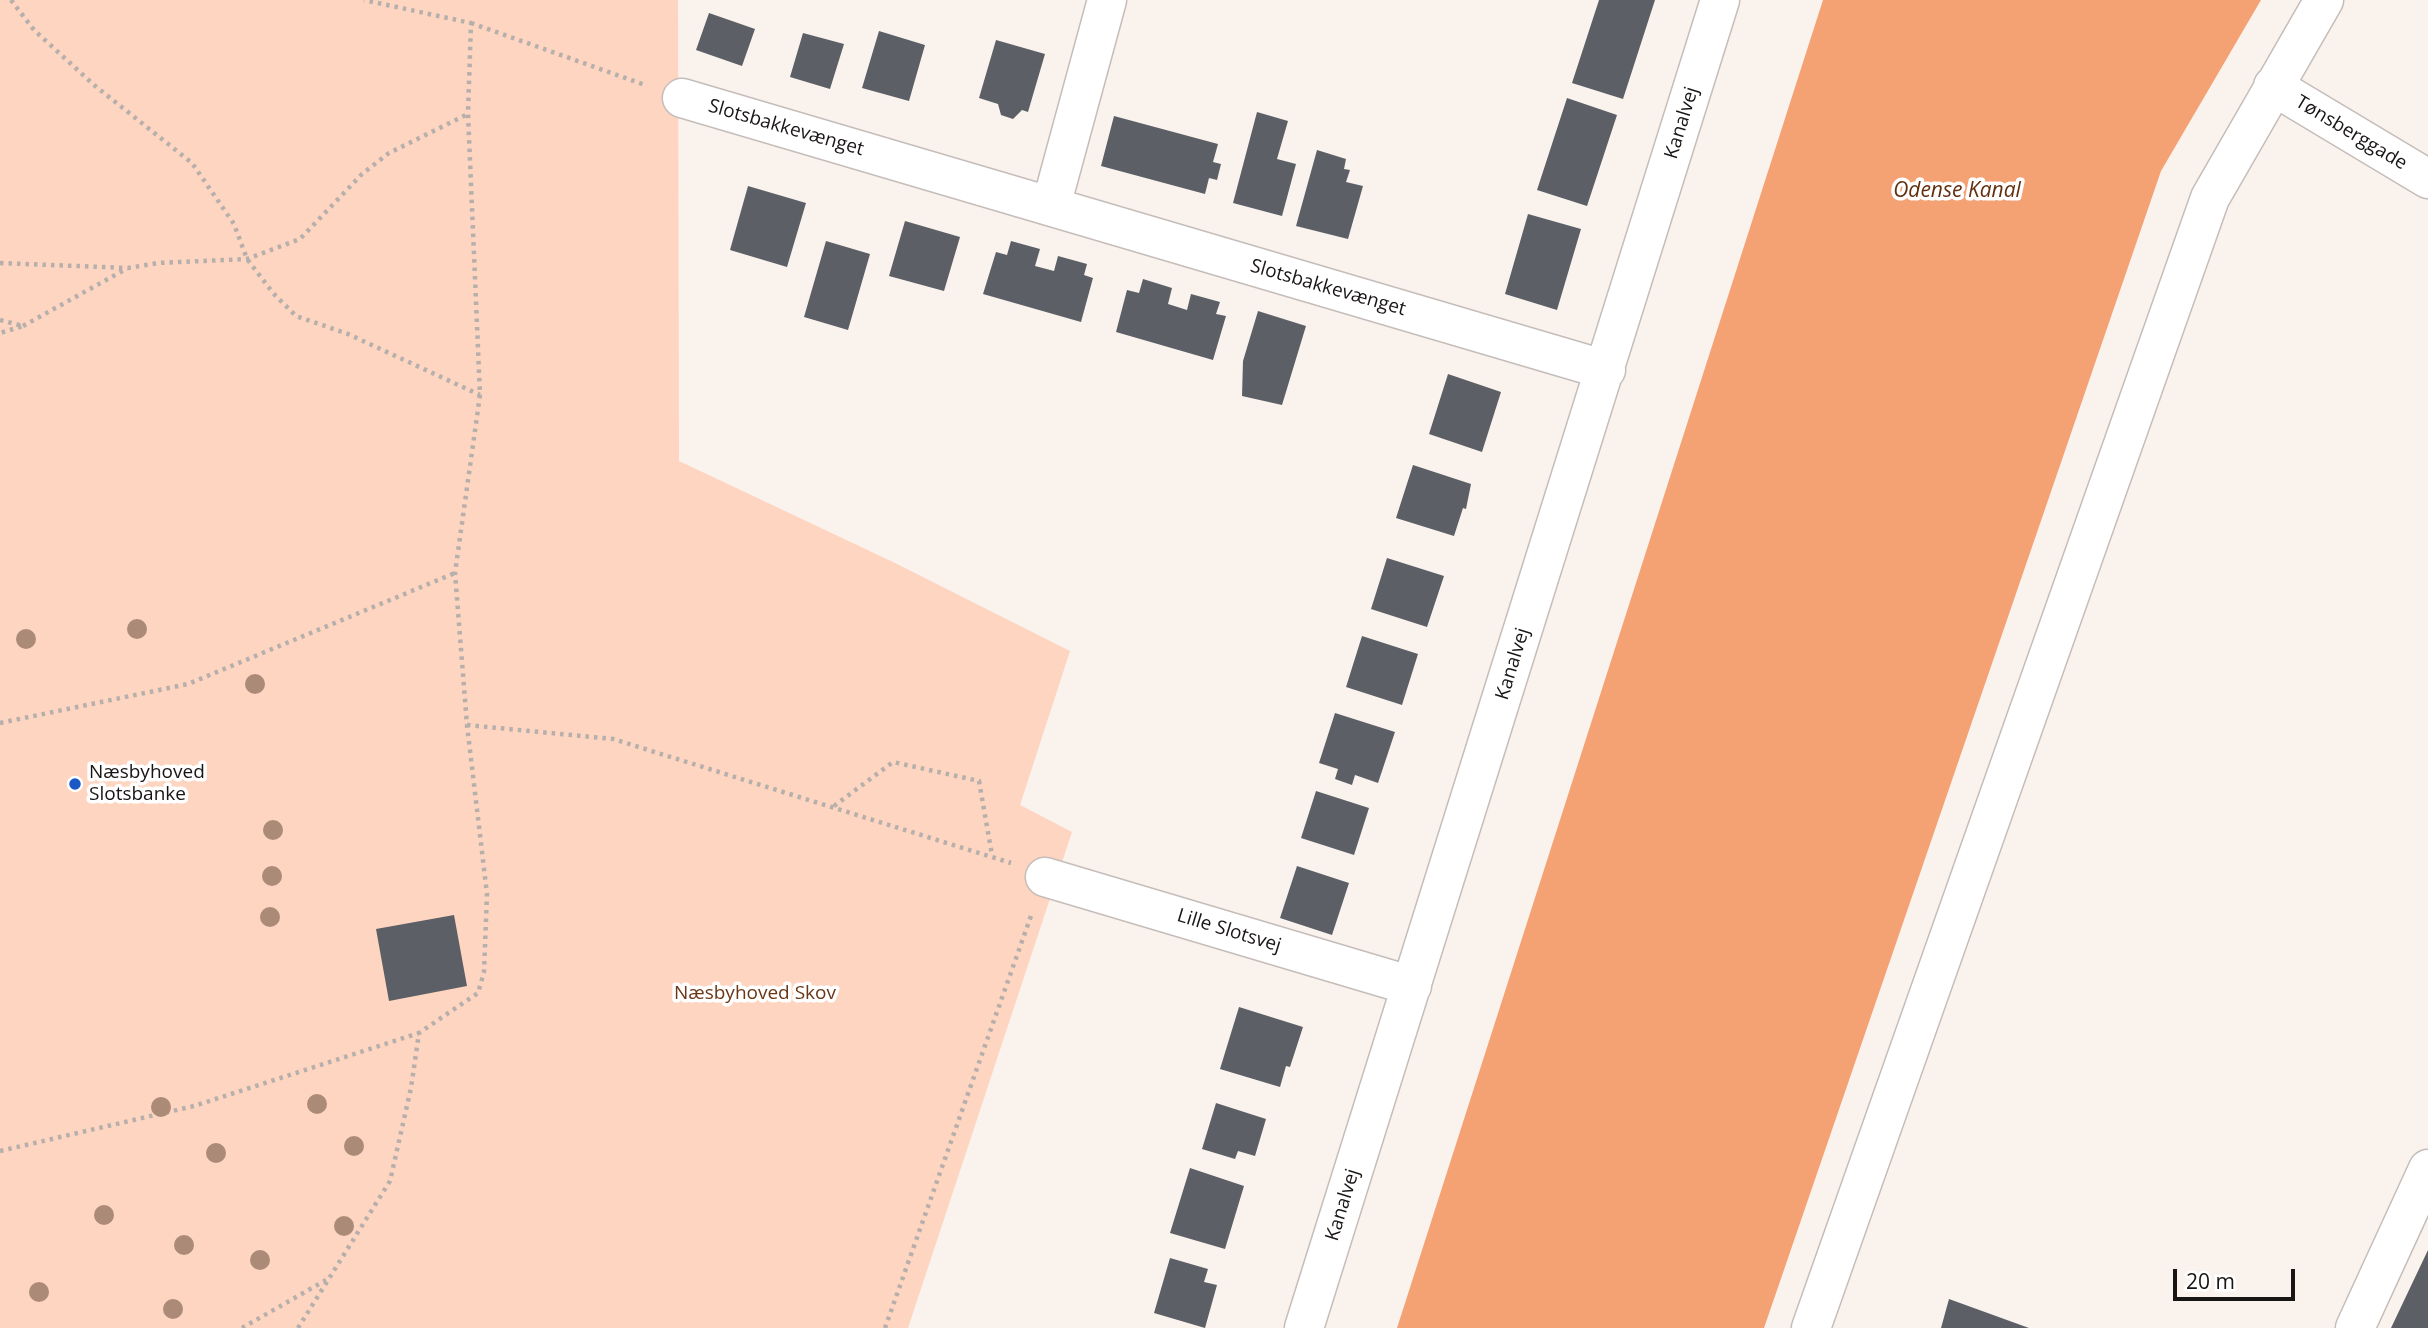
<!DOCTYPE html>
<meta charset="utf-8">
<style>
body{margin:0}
#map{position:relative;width:2428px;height:1328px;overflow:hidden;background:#faf2ed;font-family:"Open Sans",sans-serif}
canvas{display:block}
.scale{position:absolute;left:2173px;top:1269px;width:122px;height:32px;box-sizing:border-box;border:4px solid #181514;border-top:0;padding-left:9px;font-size:21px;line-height:24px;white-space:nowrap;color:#181514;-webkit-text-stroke:5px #fff;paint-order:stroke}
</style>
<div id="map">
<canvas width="2428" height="1328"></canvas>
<div class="scale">20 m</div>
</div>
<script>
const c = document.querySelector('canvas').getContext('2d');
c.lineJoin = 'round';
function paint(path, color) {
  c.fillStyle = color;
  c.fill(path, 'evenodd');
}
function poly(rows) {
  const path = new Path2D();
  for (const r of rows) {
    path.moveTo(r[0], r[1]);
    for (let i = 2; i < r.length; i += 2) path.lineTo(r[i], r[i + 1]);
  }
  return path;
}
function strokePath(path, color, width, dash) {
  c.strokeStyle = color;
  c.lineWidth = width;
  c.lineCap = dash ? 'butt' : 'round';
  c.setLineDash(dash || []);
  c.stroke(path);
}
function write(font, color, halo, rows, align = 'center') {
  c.font = font + ' "Open Sans",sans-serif';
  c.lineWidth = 7;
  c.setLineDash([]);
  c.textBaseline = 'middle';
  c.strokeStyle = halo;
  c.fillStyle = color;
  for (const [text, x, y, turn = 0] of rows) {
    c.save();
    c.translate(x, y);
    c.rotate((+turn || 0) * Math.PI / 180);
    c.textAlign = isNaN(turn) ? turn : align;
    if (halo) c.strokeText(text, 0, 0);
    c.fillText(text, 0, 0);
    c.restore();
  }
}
paint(poly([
 [0,0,678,0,679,461,893,562,1070,651,1020,805,1072,832,908,1328,0,1328]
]), '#fdd5c0');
paint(poly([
 [1823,0,2261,0,2161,171,1764,1328,1397,1328]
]), '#f4a174');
paint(poly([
 [1599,0,1655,0,1623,99,1572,83],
 [709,13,755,29,742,66,696,50],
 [879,31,925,45,909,101,862,88],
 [803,33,844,44,830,89,790,77],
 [996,40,1045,54,1028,112,1022,110,1013,119,1001,115,998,104,979,98],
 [1567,98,1617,115,1587,206,1537,190],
 [1257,112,1288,121,1277,159,1296,164,1282,216,1233,203],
 [1114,116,1218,144,1213,162,1221,164,1217,180,1209,178,1205,194,1101,166],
 [1317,150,1346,159,1344,169,1350,170,1346,182,1363,186,1348,239,1296,226],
 [748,186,806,203,787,267,730,250],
 [1528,214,1581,229,1557,310,1505,294],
 [905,221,960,237,944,291,889,276],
 [826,241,870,254,848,330,804,317],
 [1011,241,1040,249,1035,266,1054,271,1058,256,1087,264,1084,275,1093,278,1081,322,983,294,996,252,1007,255],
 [1143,279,1172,288,1168,304,1187,310,1191,294,1220,302,1216,314,1226,316,1213,360,1116,332,1127,290,1139,293],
 [1258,311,1306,326,1282,405,1242,396,1243,361],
 [1448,374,1501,392,1482,452,1429,434],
 [1413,465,1471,484,1466,509,1463,508,1454,536,1396,518],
 [1387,558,1444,576,1427,627,1371,609],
 [1362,636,1418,654,1402,705,1346,687],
 [1335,713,1395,732,1378,783,1355,775,1352,785,1335,779,1338,769,1319,763],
 [1316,791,1369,808,1354,855,1301,838],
 [1297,866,1349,883,1332,935,1280,918],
 [454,915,467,986,389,1001,376,929],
 [1239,1007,1303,1027,1290,1067,1286,1066,1280,1087,1220,1069],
 [1216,1103,1266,1119,1255,1156,1238,1151,1235,1159,1202,1149],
 [1190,1168,1244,1186,1225,1249,1170,1233],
 [2428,1250,2428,1328,2391,1328],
 [1170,1258,1208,1269,1204,1282,1217,1285,1205,1328,1154,1313],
 [1949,1299,2029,1328,1941,1328]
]), '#5c6066');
const minor = poly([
 [2273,86,2428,179],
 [682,98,1606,370],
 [1051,206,1107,0],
 [1045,877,1412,986],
 [1304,1328,1720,0],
 [1811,1328,2210,198,2324,0],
 [2355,1328,2428,1169]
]);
strokePath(minor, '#c5bdb9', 41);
strokePath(poly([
 [11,0,34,30,94,85,192,163,234,224,247,259,273,293,296,316,348,334,480,395],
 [471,23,645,85],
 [0,263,128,268,158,263,247,259,300,239,362,174,389,153,468,114],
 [0,320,23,326,0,333],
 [23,326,126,269],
 [0,723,188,684,455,573],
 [467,725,613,739,1011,863],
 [834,806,893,762,979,781,992,855],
 [0,1151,194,1106,419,1033],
 [242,1328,326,1280],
 [298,1328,390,1181,411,1088,419,1033,478,993,484,972,487,894,467,725,455,573,480,395,468,114,471,23,364,0],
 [885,1328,1032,913]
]), '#b6afab', 4.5, [3.5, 5]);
strokePath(minor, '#fff', 38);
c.fillStyle = '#ab8b77';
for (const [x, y] of [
 [137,629],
 [26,639],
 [255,684],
 [273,830],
 [272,876],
 [270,917],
 [317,1104],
 [161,1107],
 [354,1146],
 [216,1153],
 [104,1215],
 [344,1226],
 [184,1245],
 [260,1260],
 [39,1292],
 [173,1309]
]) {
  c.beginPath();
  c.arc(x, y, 10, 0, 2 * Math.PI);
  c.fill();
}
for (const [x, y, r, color] of [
 [75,784,7,"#1859c5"]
]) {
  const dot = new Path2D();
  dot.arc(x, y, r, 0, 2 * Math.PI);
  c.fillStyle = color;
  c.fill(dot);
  strokePath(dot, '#fff', 2.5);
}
write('19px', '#181514', '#fff', [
 ["Kanalvej",1682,123,-73],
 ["Slotsbakkevænget",786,128,16],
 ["Tønsberggade",2351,133,31],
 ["Slotsbakkevænget",1328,288,16],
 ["Kanalvej",1513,664,-73],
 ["Lille Slotsvej",1229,931,17],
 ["Kanalvej",1343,1205,-73]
]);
write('19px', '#181514', '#fff', [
 ["Næsbyhoved",89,773],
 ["Slotsbanke",89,795]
], 'left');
write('19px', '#6b3616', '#fff', [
 ["Næsbyhoved Skov",755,994]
]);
write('italic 21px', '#632f0e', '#fff', [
 ["Odense Kanal",1957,191]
]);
</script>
